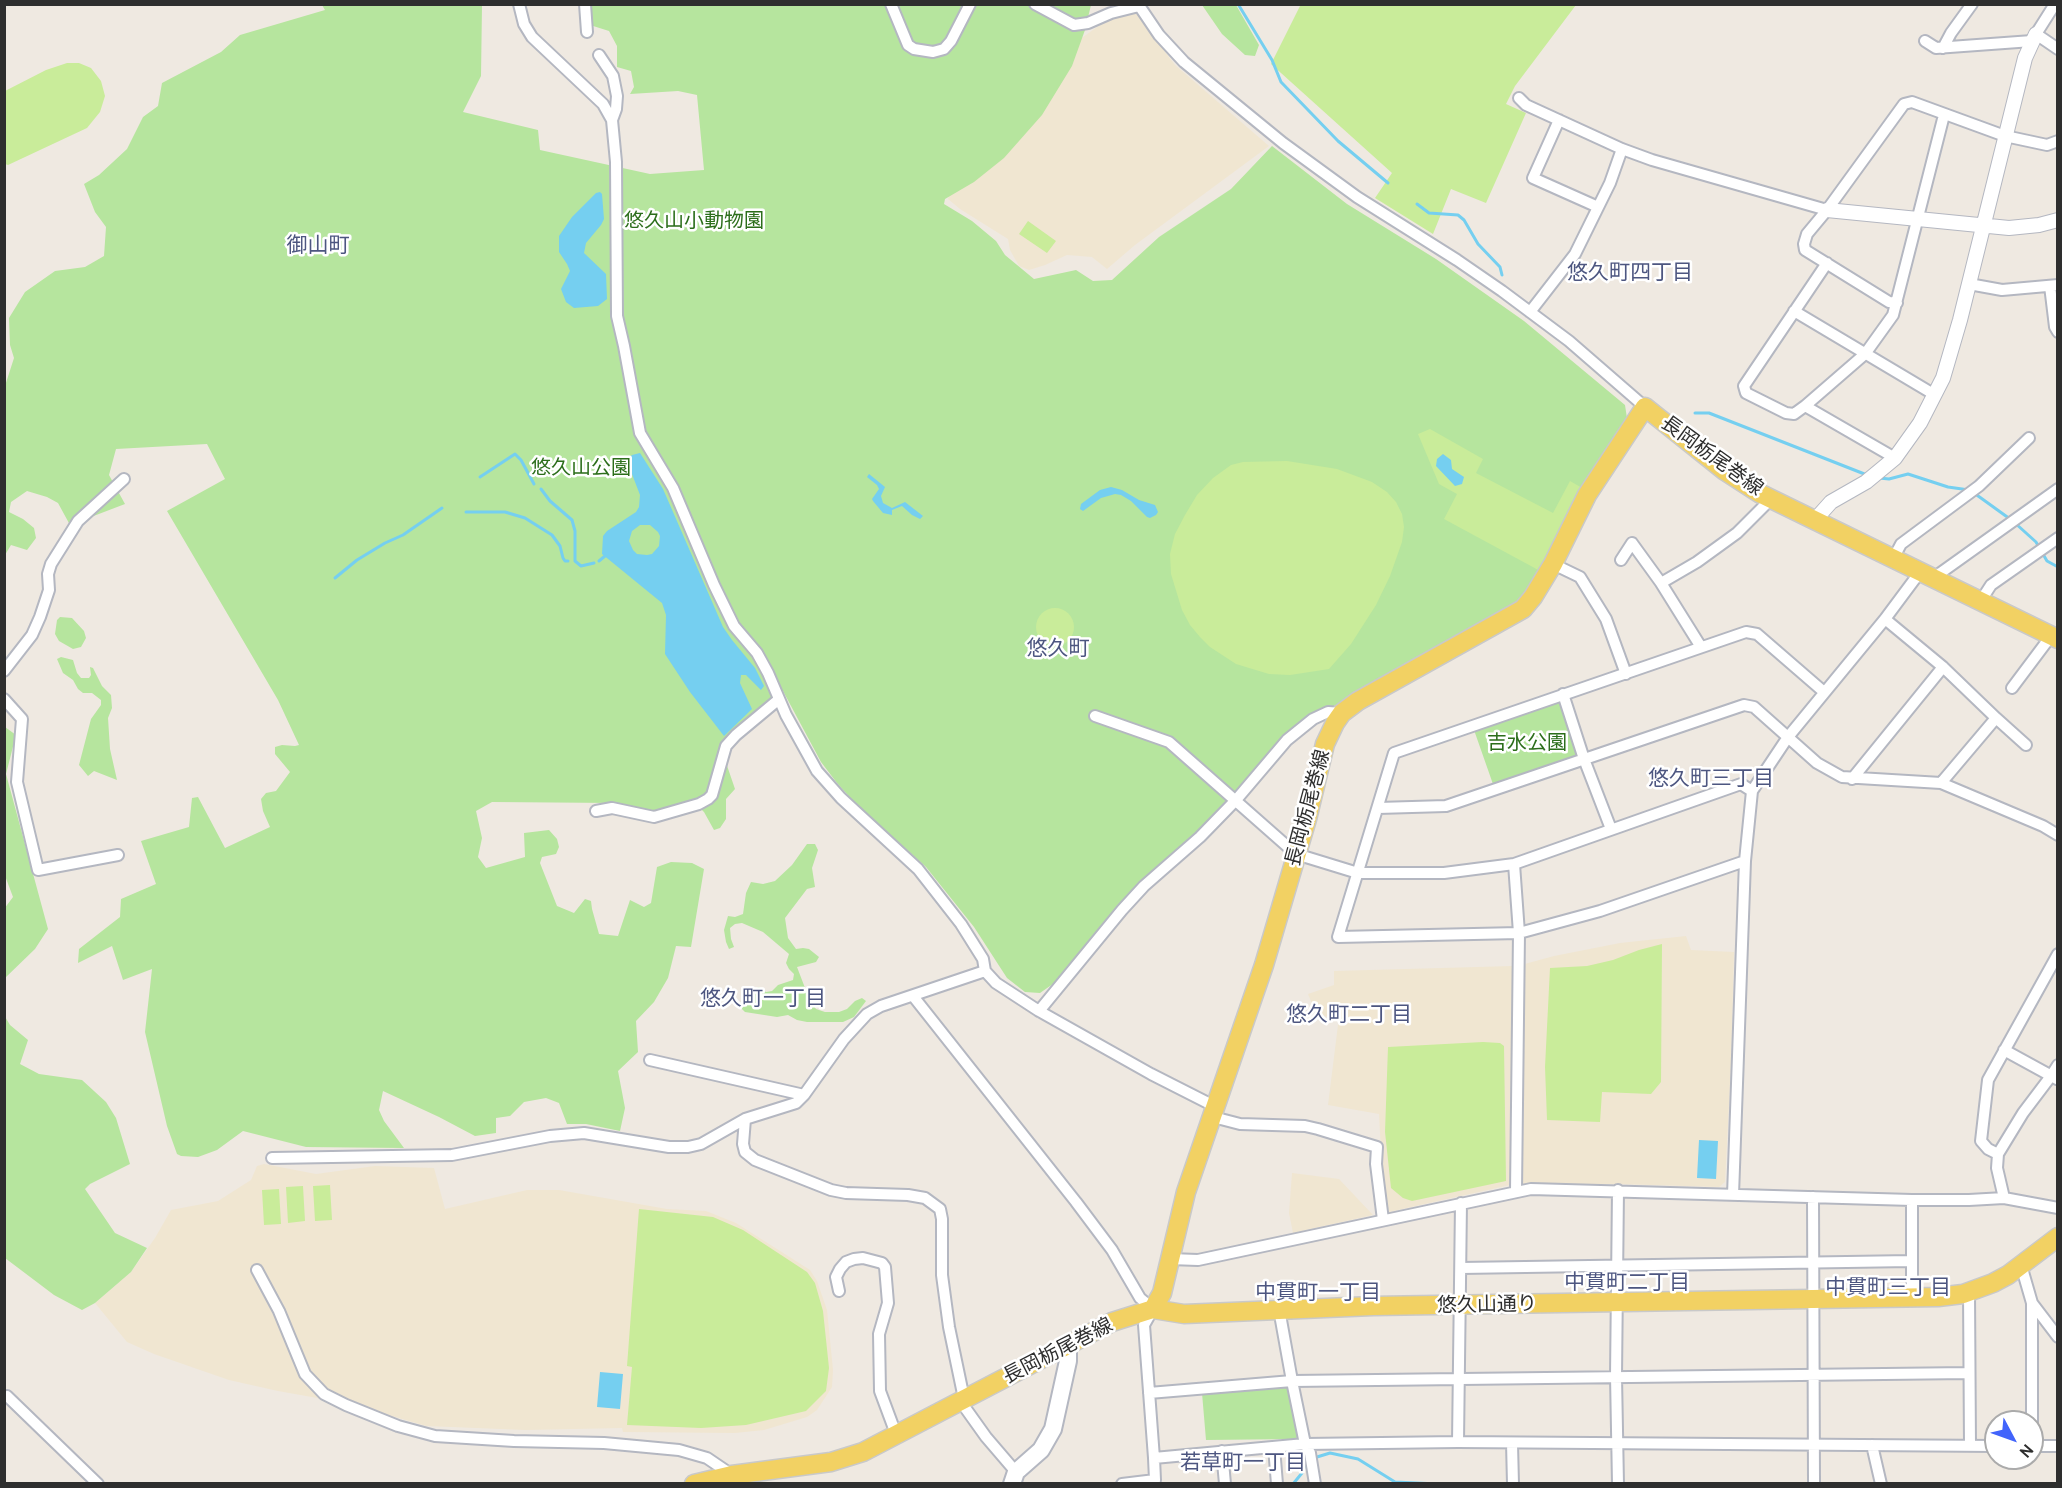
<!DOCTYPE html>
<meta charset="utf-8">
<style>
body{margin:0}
#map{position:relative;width:2062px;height:1488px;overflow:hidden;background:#efe9e1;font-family:Cabin,sans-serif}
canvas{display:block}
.frame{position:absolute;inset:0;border:6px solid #2e2e2e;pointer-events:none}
.north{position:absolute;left:1984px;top:1410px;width:60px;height:60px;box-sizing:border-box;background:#fff;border:2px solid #ababab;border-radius:50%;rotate:131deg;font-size:16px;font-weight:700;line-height:24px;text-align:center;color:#2e2e2e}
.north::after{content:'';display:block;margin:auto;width:21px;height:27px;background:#4264fb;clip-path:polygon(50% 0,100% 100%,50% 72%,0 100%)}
</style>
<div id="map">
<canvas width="2062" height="1488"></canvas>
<div class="frame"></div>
<div class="north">N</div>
</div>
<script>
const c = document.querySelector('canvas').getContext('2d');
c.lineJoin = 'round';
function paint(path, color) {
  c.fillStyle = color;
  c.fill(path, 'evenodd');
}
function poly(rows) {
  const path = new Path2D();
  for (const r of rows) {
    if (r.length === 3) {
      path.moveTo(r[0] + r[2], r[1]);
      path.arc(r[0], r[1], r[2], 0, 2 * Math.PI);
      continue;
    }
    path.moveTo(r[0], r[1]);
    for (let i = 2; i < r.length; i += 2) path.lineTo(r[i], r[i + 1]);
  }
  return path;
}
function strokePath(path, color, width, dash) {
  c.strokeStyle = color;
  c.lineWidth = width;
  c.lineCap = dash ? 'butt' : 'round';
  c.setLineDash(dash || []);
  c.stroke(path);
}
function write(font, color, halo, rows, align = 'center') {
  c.font = font + ' Cabin,"Noto Sans JP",sans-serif';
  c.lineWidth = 5;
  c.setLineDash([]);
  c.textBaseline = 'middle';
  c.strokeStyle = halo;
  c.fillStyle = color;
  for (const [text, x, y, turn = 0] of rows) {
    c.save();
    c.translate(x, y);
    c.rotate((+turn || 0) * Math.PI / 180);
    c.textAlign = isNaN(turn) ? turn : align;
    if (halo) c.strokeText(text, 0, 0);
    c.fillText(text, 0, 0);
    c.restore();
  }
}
paint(poly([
 [1133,9,1175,65,1269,146,1135,245,1107,269,1092,257,1067,255,1045,265,1029,270,1019,266,1010,250,1008,239,960,209,948,199,954,174,1076,42,1114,15],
 [1686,936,1691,950,1734,952,1731,1065,1725,1182,1719,1187,1618,1184,1518,1186,1521,965,1554,956,1620,943],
 [1513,966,1514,1020,1510,1185,1389,1212,1382,1170,1379,1114,1328,1105,1339,1017,1317,1016,1308,994,1334,985,1334,971],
 [264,1164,316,1174,375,1166,434,1168,445,1209,527,1190,559,1190,667,1209,706,1211,736,1223,810,1270,817,1281,827,1310,833,1370,832,1387,817,1410,807,1417,764,1430,735,1433,623,1432,622,1428,526,1430,426,1426,351,1404,278,1391,229,1380,154,1354,127,1342,95,1303,131,1272,155,1238,171,1210,218,1201,251,1180,257,1166],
 [1292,1173,1339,1179,1373,1215,1293,1233,1289,1213]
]), '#f0e6d1');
paint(poly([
 [322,5,482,5,481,76,463,112,538,130,540,150,650,174,704,170,697,95,678,91,630,94,634,87,631,71,617,67,617,46,609,31,590,25,589,5,1091,5,1085,30,1072,66,1042,115,1004,158,974,182,945,199,944,204,972,221,996,241,1005,255,1034,279,1076,270,1093,281,1112,280,1159,237,1231,189,1272,146,1347,204,1436,259,1524,321,1625,405,1628,425,1540,577,1516,606,1343,702,1310,716,1060,979,1040,993,1025,992,1007,978,974,927,926,867,854,802,837,783,821,762,783,691,732,735,722,751,735,789,726,799,726,819,720,828,714,830,704,812,694,802,655,812,645,812,615,803,492,802,476,811,482,838,478,857,486,868,525,857,524,833,549,830,557,839,559,847,556,854,542,857,540,863,557,906,574,913,585,899,591,901,592,909,599,934,618,936,630,900,644,907,651,903,657,867,671,862,692,863,704,869,691,947,676,946,668,978,654,1002,636,1021,638,1052,618,1071,625,1108,620,1131,586,1124,567,1124,559,1103,546,1098,524,1102,510,1116,496,1118,496,1133,475,1136,439,1117,383,1091,379,1110,384,1121,404,1148,306,1147,243,1131,217,1150,198,1157,181,1156,177,1154,167,1126,145,1032,152,969,123,980,112,946,78,963,79,949,120,917,121,899,156,884,141,841,189,827,192,798,198,797,225,848,270,827,263,811,261,799,266,793,276,791,290,772,275,754,275,747,282,745,295,746,299,745,278,700,167,511,225,479,207,444,116,449,109,475,125,504,70,525,58,503,47,497,27,491,11,502,9,512,23,519,34,528,36,538,27,550,11,545,5,555,4,389,14,358,10,345,9,318,25,292,55,271,85,267,104,256,106,227,95,212,84,184,99,175,127,149,143,117,158,106,162,83,221,52,240,35,325,10],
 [1202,5,1236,5,1259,45,1255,56,1245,55,1222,34],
 [60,617,72,618,84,631,86,638,81,647,73,649,59,641,55,634,57,620],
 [61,657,73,660,77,673,81,678,89,678,91,675,90,667,93,668,102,686,111,695,112,708,108,718,110,749,117,780,94,771,88,776,79,765,91,719,101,705,101,700,92,693,83,693,78,689,73,680,63,673,57,659],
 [1560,699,1580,756,1494,787,1474,730],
 [5,727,16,735,6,774,48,929,35,949,5,978,4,909,13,897,4,873],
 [807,844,815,844,818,850,812,868,815,887,807,889,785,918,788,938,796,949,803,948,809,949,819,957,816,962,797,967,810,1001,816,1009,825,1012,839,1012,847,1009,855,1001,862,998,866,1001,854,1017,843,1022,807,1022,797,1020,788,1015,777,1017,745,1012,740,1007,750,991,759,987,766,992,772,991,778,985,793,980,794,974,789,969,786,963,789,954,763,932,742,923,735,924,730,928,731,939,734,947,729,949,726,942,724,930,728,916,735,917,743,914,746,893,751,882,763,884,775,881,792,865],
 [4,1015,10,1025,28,1040,20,1064,39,1074,82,1080,106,1102,116,1118,130,1164,90,1184,85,1189,115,1233,147,1248,131,1272,95,1303,82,1310,54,1295,5,1258],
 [1288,1385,1299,1433,1296,1439,1206,1440,1202,1393]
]), '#b6e59e');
paint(poly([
 [1301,4,1576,4,1576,5,1515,86,1506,104,1526,113,1486,203,1451,189,1433,234,1375,198,1392,173,1271,64],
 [67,63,79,63,91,68,101,81,105,96,100,112,87,128,8,165,5,164,5,91,46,70],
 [1028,221,1056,241,1047,253,1019,234],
 [1430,429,1483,459,1476,473,1553,513,1570,481,1584,489,1542,572,1444,519,1457,494,1439,484,1418,434],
 [1287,461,1337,469,1372,482,1387,492,1396,502,1402,514,1404,527,1402,542,1390,576,1376,605,1351,644,1329,669,1290,675,1269,674,1236,664,1210,647,1200,637,1190,625,1182,610,1171,574,1170,554,1175,534,1185,515,1197,495,1213,478,1231,465,1243,462],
 [1055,627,19],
 [1662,944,1661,1082,1651,1094,1602,1092,1600,1122,1547,1120,1545,1067,1550,968,1587,966,1613,960,1639,950],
 [1483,1042,1500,1043,1504,1046,1506,1181,1412,1201,1403,1198,1391,1188,1385,1132,1388,1047],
 [330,1185,332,1220,315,1221,313,1186],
 [303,1186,305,1221,288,1223,286,1187],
 [279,1189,281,1224,264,1225,262,1190],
 [639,1209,713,1217,743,1230,807,1272,815,1283,823,1311,829,1368,826,1391,806,1411,746,1425,701,1428,627,1425,632,1367,627,1366]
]), '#c9ec9a');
paint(poly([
 [600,192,602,194,604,219,601,225,586,243,584,253,606,274,607,299,598,306,574,308,566,302,561,289,570,271,567,264,559,252,559,236,572,217,596,193],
 [640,453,663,489,723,627,732,640,755,668,764,686,761,690,746,675,741,675,740,683,752,709,724,736,690,692,665,654,666,615,662,603,602,554,603,536,607,531,636,512,639,507,640,495,627,461,632,455],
 [640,525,650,525,658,532,660,536,659,546,652,554,647,555,637,554,633,550,629,541,632,531],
 [1443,454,1451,460,1452,469,1464,477,1462,484,1455,486,1436,466,1437,459],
 [869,474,885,487,881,496,883,503,892,508,905,502,923,516,920,519,912,515,902,506,892,510,892,515,883,513,873,501,872,499,879,489,877,485,867,477],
 [1111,487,1122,490,1139,500,1155,505,1158,512,1156,515,1150,518,1147,517,1131,501,1121,495,1115,494,1101,498,1083,511,1080,509,1081,504,1100,490],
 [1699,1140,1718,1141,1716,1179,1697,1178],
 [600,1372,623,1374,620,1409,597,1407]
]), '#75cff0');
strokePath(poly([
 [1238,4,1272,60,1281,82,1338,141,1388,183],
 [1417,204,1429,213,1458,215,1464,220,1478,244,1500,267,1502,275],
 [1695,413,1709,413,1867,475],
 [480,477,515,454,521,460,534,484],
 [1879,478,1889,479,1908,474,1948,487,1969,490],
 [541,489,550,501,572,520,575,531,575,561,581,566,594,563],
 [1974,493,2010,519],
 [466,512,505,512,525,518,552,535,560,546,563,558,565,561,568,561],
 [2015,523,2036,542,2047,561,2058,567],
 [599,561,605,556],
 [335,578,357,560,385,543,403,535,442,508],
 [1293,1484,1302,1473,1305,1465,1317,1457,1330,1453,1358,1459,1395,1482,1438,1484]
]), '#75cff0', 3);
const minor = poly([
 [519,4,524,24,532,37,603,104,612,120,616,162,617,316,624,346,640,433,673,488,714,585,734,626,757,653,768,673,786,715,817,771,841,798,918,869,961,924,983,959,985,971,996,983,1039,1011,1151,1074,1216,1107],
 [585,4,587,32],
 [891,4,908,45,914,49,933,52,944,49,951,41,970,4],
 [1035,4,1074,25,1088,23,1111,13,1139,6],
 [1138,4,1159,35,1184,62,1283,143,1357,197,1457,260,1502,291,1569,341,1645,407],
 [2055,4,2036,34,2058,49],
 [1925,41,1936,48,2032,41],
 [1943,48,1951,33,1972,4],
 [599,55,613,76,617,96,616,109,612,120],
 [1519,98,1526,105,1622,149,1652,160,1827,210],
 [1559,120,1533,178,1598,207],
 [1827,263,1744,386,1746,393,1786,413,1794,414,1805,406,1865,354,1893,315,1944,115],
 [1969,284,2002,290,2058,285],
 [2050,286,2055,327,2058,332],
 [1897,303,1889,302,1805,250,1804,244,1807,234,1827,210,1904,104,1912,102,2005,136,2047,145,2058,141],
 [1794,311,1935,395],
 [1530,312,1575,254,1610,183,1622,149],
 [1805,406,1895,458],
 [1893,559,1901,544,1979,486,2029,438],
 [1621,560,1632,543,1661,583],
 [1553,564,1580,577,1606,619,1626,674],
 [1932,579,2058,489],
 [1980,602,1991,585,2058,538],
 [1885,619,1943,667,1996,718,1941,783],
 [1701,647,1661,583,1697,562,1737,533,1771,499],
 [4,671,32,635,40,617,49,590,48,574,51,564,78,521,124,479],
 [2012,688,2051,636],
 [1563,694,1584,759,1611,829],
 [4,699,22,719,17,782,38,870,118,855],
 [1095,716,1169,742,1296,854,1358,873,1444,873,1514,864,1741,784,1752,791],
 [1996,718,2026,745],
 [1852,779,1943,667],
 [1378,808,1446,806,1744,705,1754,707,1817,763,1842,777,1941,783,2043,826,2058,835],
 [596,811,612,808,654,817,699,804,708,799,712,795,726,746,736,735,778,700],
 [1745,861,1600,911,1519,933,1338,937,1394,753,1746,632,1757,634,1824,692],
 [1514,864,1519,933,1516,1191],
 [913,996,1076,1202,1112,1250,1140,1298,1153,1309,1144,1325,1154,1458,1305,1444,1458,1442,1996,1446],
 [1039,1011,1122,910,1144,886,1200,837,1236,800,1287,740,1313,719,1328,712,1342,713],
 [2004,1050,2057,1079],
 [650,1060,804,1095],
 [1213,1117,1240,1124,1305,1126,1318,1129,1377,1147,1376,1164,1383,1220],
 [745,1119,743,1144,745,1152,755,1160,831,1190,846,1193,908,1195,925,1198,940,1209,942,1219,942,1275,949,1327,963,1394,961,1402,986,1437,1016,1472],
 [1998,1154,1988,1149,1981,1141,1988,1080,2058,954],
 [272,1158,452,1155,550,1136,584,1133,669,1147,688,1147,701,1144,745,1119,796,1103,804,1095,844,1039,867,1014,881,1006,985,971],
 [1733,1195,1745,861,1752,791,1788,737,1885,619,1920,572],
 [1813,1197,1814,1484],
 [2004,1198,1997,1168,1998,1154,2023,1113,2051,1076,2058,1065],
 [1912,1200,1912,1298],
 [1170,1259,1198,1260,1531,1189,1912,1200,1969,1200,2004,1198,2058,1208],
 [2021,1265,2032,1303,2032,1422],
 [1461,1268,1911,1261],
 [257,1270,279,1311,305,1374,324,1394,346,1405,398,1426,435,1436,514,1441,604,1443,679,1450,707,1458,732,1475],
 [839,1291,836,1277,840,1269,846,1262,854,1259,863,1258,882,1263,885,1267,888,1303,879,1334,880,1391,896,1434],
 [1969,1292,1970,1446],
 [2032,1303,2058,1337],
 [1279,1309,1292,1381,1305,1444,1310,1453,1315,1484],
 [1149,1393,1292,1381,1969,1373],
 [7,1396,98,1484],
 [1458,1442,1461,1203],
 [1512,1443,1513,1484],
 [1872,1445,1881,1484],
 [2032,1446,2058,1446],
 [1274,1447,1277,1484],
 [1222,1451,1225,1484],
 [1122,1484,1155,1480,1154,1458],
 [1618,1484,1616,1376,1618,1190]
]);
const tertiary = poly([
 [1827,210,2009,228,2039,225,2058,220],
 [1814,521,1831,502,1866,482,1895,458,1920,423,1943,378,1960,320,2025,58,2036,34]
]);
const secondary = poly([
 [1012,1484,1016,1472,1041,1450,1053,1429,1068,1361,1068,1345]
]);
const primary = poly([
 [1153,1309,1184,1314,1373,1306,1938,1297,1963,1294,1993,1283,2008,1275,2058,1237],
 [694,1484,732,1475,831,1462,863,1452,1112,1322,1153,1309,1162,1293,1186,1192,1264,965,1307,819,1325,744,1335,723,1342,713,1358,701,1523,609,1533,597,1553,564,1587,495,1645,407,1725,471,1759,493,2058,639]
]);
strokePath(minor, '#b4b7c1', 14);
strokePath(tertiary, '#b4b7c1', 16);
strokePath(secondary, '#b4b7c1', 20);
strokePath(primary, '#c9c9c9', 21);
strokePath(minor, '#fff', 10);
strokePath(tertiary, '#fff', 14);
strokePath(secondary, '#fff', 16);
strokePath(primary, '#f2d163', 18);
write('20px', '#2c6e1b', '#fff', [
 ["悠久山小動物園",694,221],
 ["悠久山公園",581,468],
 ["吉水公園",1527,743]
]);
write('20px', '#2e2e2e', '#fff', [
 ["長岡栃尾巻線",1712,456,36],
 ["長岡栃尾巻線",1308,808,-75],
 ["悠久山通り",1487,1305,-1],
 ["長岡栃尾巻線",1058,1351,-27]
]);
write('21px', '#4d5680', '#fff', [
 ["御山町",318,246],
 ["悠久町四丁目",1630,273],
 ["悠久町",1058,649],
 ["悠久町三丁目",1711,779],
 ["悠久町一丁目",763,999],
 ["悠久町二丁目",1349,1015],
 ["中貫町二丁目",1627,1283],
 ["中貫町三丁目",1888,1288],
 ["中貫町一丁目",1318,1293],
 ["若草町一丁目",1243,1463]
]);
</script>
